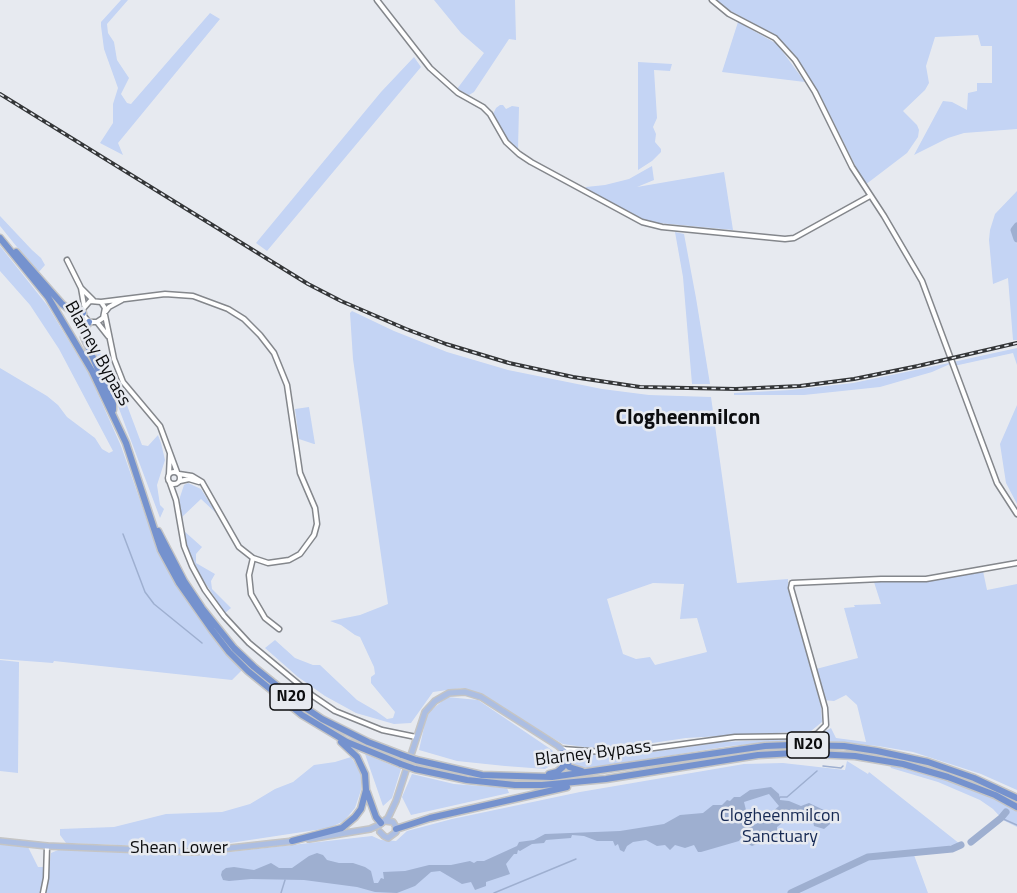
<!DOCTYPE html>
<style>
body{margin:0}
canvas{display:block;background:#e7eaf0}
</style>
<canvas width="1017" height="893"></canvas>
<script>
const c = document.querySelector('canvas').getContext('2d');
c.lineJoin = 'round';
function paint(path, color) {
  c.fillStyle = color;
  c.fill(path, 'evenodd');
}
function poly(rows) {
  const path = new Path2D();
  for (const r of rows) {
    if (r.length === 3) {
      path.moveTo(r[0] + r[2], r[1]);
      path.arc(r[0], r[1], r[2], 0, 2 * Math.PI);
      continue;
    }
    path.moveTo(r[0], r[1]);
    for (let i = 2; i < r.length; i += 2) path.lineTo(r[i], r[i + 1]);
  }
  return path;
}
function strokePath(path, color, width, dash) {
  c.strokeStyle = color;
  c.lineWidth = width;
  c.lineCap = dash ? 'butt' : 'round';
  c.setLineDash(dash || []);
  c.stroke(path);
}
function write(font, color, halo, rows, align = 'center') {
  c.font = font + ' "Titillium Web",sans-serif';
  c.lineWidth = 5;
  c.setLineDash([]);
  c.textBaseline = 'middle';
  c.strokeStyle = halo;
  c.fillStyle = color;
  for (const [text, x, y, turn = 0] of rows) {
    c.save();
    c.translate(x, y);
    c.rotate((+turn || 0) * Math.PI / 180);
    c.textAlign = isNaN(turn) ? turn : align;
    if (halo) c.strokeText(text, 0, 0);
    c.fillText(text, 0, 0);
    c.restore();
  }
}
paint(poly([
 [121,0,128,0,107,24,108,33,114,42,117,60,129,78,121,94,127,103,131,104,210,13,220,19,118,143,123,155,100,143,113,123,113,104,118,88,104,49,101,26,101,22],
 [434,0,515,0,516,40,509,39,474,92,469,95,457,89,484,53,461,33],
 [715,0,1017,0,1017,129,964,133,948,138,914,155,943,101,952,102,967,110,968,93,977,91,977,83,992,83,992,46,981,46,978,35,935,37,926,66,929,83,925,90,903,111,917,125,919,130,918,137,907,153,865,185,820,95,797,58,775,35,725,8],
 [738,22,777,44,805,82,722,72],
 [414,57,421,67,267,251,256,243,381,92],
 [638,62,672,64,670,71,654,70,657,118,653,127,656,134,655,142,661,149,661,152,652,161,638,170],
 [500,105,503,105,506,109,512,106,519,107,518,150,507,138,493,114,496,108],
 [652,166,654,180,637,187,724,172,733,230,659,223,658,225,647,222,585,190,586,187,605,185,629,179],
 [1017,191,1017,224,1012,230,1017,244,1017,340,1013,340,1008,278,993,284,989,240,990,230,995,214],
 [0,216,32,250,41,258,45,265,38,273,0,226],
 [675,232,684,234,696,298,710,384,692,384,683,277],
 [0,246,47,305,89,374,121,446,150,529,177,585,211,634,243,669,232,680,54,661,53,663,0,659,0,368,47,396,58,405,67,417,95,438,102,449,109,453,113,451,59,349,30,305,0,271],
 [352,311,394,331,447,352,508,370,602,389,649,395,711,397,737,583,788,579,788,586,821,706,822,722,811,731,686,738,605,750,563,744,522,721,491,700,470,690,462,688,433,692,411,723,394,724,356,713,325,696,298,677,265,648,275,640,295,658,313,665,320,665,357,700,376,711,387,719,393,718,395,712,371,683,371,677,375,674,374,667,360,637,355,635,341,625,330,621,360,615,388,604,353,359,350,313],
 [653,583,684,584,680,619,697,618,707,652,655,665,650,657,636,659,623,654,607,599],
 [95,343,125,400,142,445,148,446,158,435,161,443,165,460,157,485,160,505,164,509,160,518,112,390,94,356],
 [1017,348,1017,365,1013,353,954,366,953,362],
 [949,363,950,364,932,372,880,387,804,395,734,395,734,393,791,390,853,383],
 [1017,405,1017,504,1006,483,1000,444],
 [309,407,315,444,314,444,299,439,295,409],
 [188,483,201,489,216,513,201,499,182,517,184,531,202,547,196,554,196,563,215,574,211,581,212,589,231,608,225,613,200,575,185,542,180,520,180,497,184,485],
 [983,571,987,590,1017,584,1017,790,981,774,913,752,878,746,821,741,763,743,730,746,591,768,578,768,572,766,569,762,569,757,573,753,624,756,724,742,814,738,831,728,836,738,866,742,857,705,846,695,834,701,823,700,816,669,858,658,844,608,855,607,854,605,881,604,873,579,908,579],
 [0,660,19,662,18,773,0,771],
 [447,697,478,700,552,750,557,757,555,763,545,769,505,766,457,761,419,750,427,714],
 [365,754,401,769,392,798,383,806],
 [351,757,361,773,361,790,355,808,344,821,329,828,197,848,66,843,60,835,60,829,114,827,166,814,222,812,250,804,275,789,293,782,314,765,335,762],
 [847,761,868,774,869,772,960,844,883,858,914,855,928,893,46,893,51,853,63,848,203,855,372,836,381,840,396,841,407,831,452,819,580,792,744,764,783,763,845,770],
 [890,765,953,782,995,799,1017,810,1017,827,1003,820,993,809,980,800,938,782,891,768],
 [412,774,454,784,507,788,509,793,411,815,402,797],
 [0,843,28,847,38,867,43,867,44,875,40,893,0,893]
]), '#c4d4f4');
paint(poly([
 [771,787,779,794,780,800,789,801,801,806,809,803,828,812,830,824,824,829,814,826,812,816,795,813,777,827,777,833,770,839,752,846,744,842,743,835,739,841,701,852,698,852,694,845,685,848,675,845,670,850,665,845,657,846,646,840,633,842,627,846,624,852,620,850,618,844,615,846,613,841,597,841,584,836,572,835,571,838,546,840,544,843,532,844,520,851,518,850,517,854,514,854,506,864,510,874,486,882,486,886,475,890,471,882,462,884,440,871,431,872,415,886,397,893,375,892,357,887,304,880,251,879,229,881,223,880,221,875,222,871,226,868,234,867,254,870,271,863,279,868,292,868,309,856,317,853,323,855,327,860,339,863,353,863,365,867,371,871,374,883,378,883,381,878,384,879,383,872,405,871,429,865,451,865,470,861,474,863,477,861,484,861,517,846,519,842,534,840,545,834,620,831,664,824,680,815,703,813,713,805,722,805,727,800,730,801,734,797,740,797,750,790],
 [769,794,779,806,762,821,752,826,750,823,752,817,747,814,744,802]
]), '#9eafd0');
strokePath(poly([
 [123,534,145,592,154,604,202,643],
 [823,766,841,768,843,766],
 [779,799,780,797,787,797,817,771],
 [1001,818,1017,825],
 [281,893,285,880],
 [494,893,576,859]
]), '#9eafd0', 1.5);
strokePath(poly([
 [1017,226,1014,230,1017,239],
 [971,842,1001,818,1006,812],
 [791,893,868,857,952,849,961,845]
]), '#9eafd0', 7);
const minor = poly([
 [377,0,430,68,458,93,483,107,490,114,506,142,519,154,531,162,642,222,662,227,785,239,794,238,870,196],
 [712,0,729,14,775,38,795,60,815,92,852,167,884,216,922,281,997,483,1017,514],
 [67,260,81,288,84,305],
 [81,288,93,300],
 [101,302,165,294,193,296,228,309,244,319,260,335,274,353,287,385,300,473,315,508,317,524,314,535,300,554,289,560,268,563,253,558,239,547,202,482,192,476,179,474],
 [106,311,109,307,122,300],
 [105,315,114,359,123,382,160,426,177,472],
 [97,322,103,318,105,308,101,302,90,301,83,309,84,316,89,322,97,322,108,336],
 [174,478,6],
 [169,474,170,454],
 [180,481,189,479,199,482],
 [170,483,176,500,184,546,192,566,205,590,224,616,249,643,313,696,335,711,382,730,416,737],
 [253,558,249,575,251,594,265,618,279,629],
 [562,749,617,753,735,737,807,736,817,734,826,725,825,708,791,588,792,583,881,579,926,579,1017,563],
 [43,893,46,878,47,846]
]);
const major = poly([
 [380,832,384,836,388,838,396,832,396,827,393,822,385,821],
 [309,839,370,829,379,825,388,818,396,801,425,712,435,701,449,693,465,692,481,697,558,746,565,752],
 [0,841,47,846,194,852,294,841]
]);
const highway = poly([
 [0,238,48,297,92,371,126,443,161,550,179,583,212,630,229,652,248,671,302,715,347,742,401,764],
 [16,252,62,304,70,310,83,313],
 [89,322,84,330,84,337,113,404,113,410],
 [158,531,184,581,202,608,234,648,254,667,301,705,322,719,368,742,402,755],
 [566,755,569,767,582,771],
 [416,760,482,775,552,777,765,746,791,745,844,746,877,751,928,762,974,778,1017,798],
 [415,769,467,780,515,785,542,785,606,779,758,755,795,753,855,756,903,764,948,777,995,795,1017,807],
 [549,774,557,772,563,767,562,753],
 [367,792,376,817,381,823],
 [396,829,430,818,567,787],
 [292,841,342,828,355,817,361,809,366,790,365,774,357,757,341,742]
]);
strokePath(minor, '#84878c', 7);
strokePath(major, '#c5c5c5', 8);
strokePath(highway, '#c5c5c5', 9);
strokePath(minor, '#fff', 4);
strokePath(major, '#acbee2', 5);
strokePath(highway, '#7592ce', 6);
const rail = poly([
 [0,94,308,284,341,301,406,329,446,344,509,363,573,377,640,387,736,389,800,386,854,379,918,366,1017,343]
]);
strokePath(rail, '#343638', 4);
strokePath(rail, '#e7eaf0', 1.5, [4.5]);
const highwayBridge = poly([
 [402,755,416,760],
 [401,764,415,769]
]);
strokePath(highwayBridge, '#c5c5c5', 9, []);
strokePath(highwayBridge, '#7592ce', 6);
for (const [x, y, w] of [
 [291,697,42],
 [808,745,42]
]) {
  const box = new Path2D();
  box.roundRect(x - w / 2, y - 13, w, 26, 4.5);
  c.fillStyle = '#e7eaf0';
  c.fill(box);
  strokePath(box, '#0c0d0f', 1.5);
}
write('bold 16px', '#0c0d0f', null, [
 ["N20",291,697],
 ["N20",808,745]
]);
write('18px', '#0c0d0f', '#e7eaf0', [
 ["Blarney Bypass",97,354,61],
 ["Blarney Bypass",593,754,-7],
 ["Shean Lower",179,849]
]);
write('18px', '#162953', '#e7eaf0', [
 ["Clogheenmilcon",780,817],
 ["Sanctuary",780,838]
]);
write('bold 21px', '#0c0d0f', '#e7eaf0', [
 ["Clogheenmilcon",688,419]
]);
</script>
